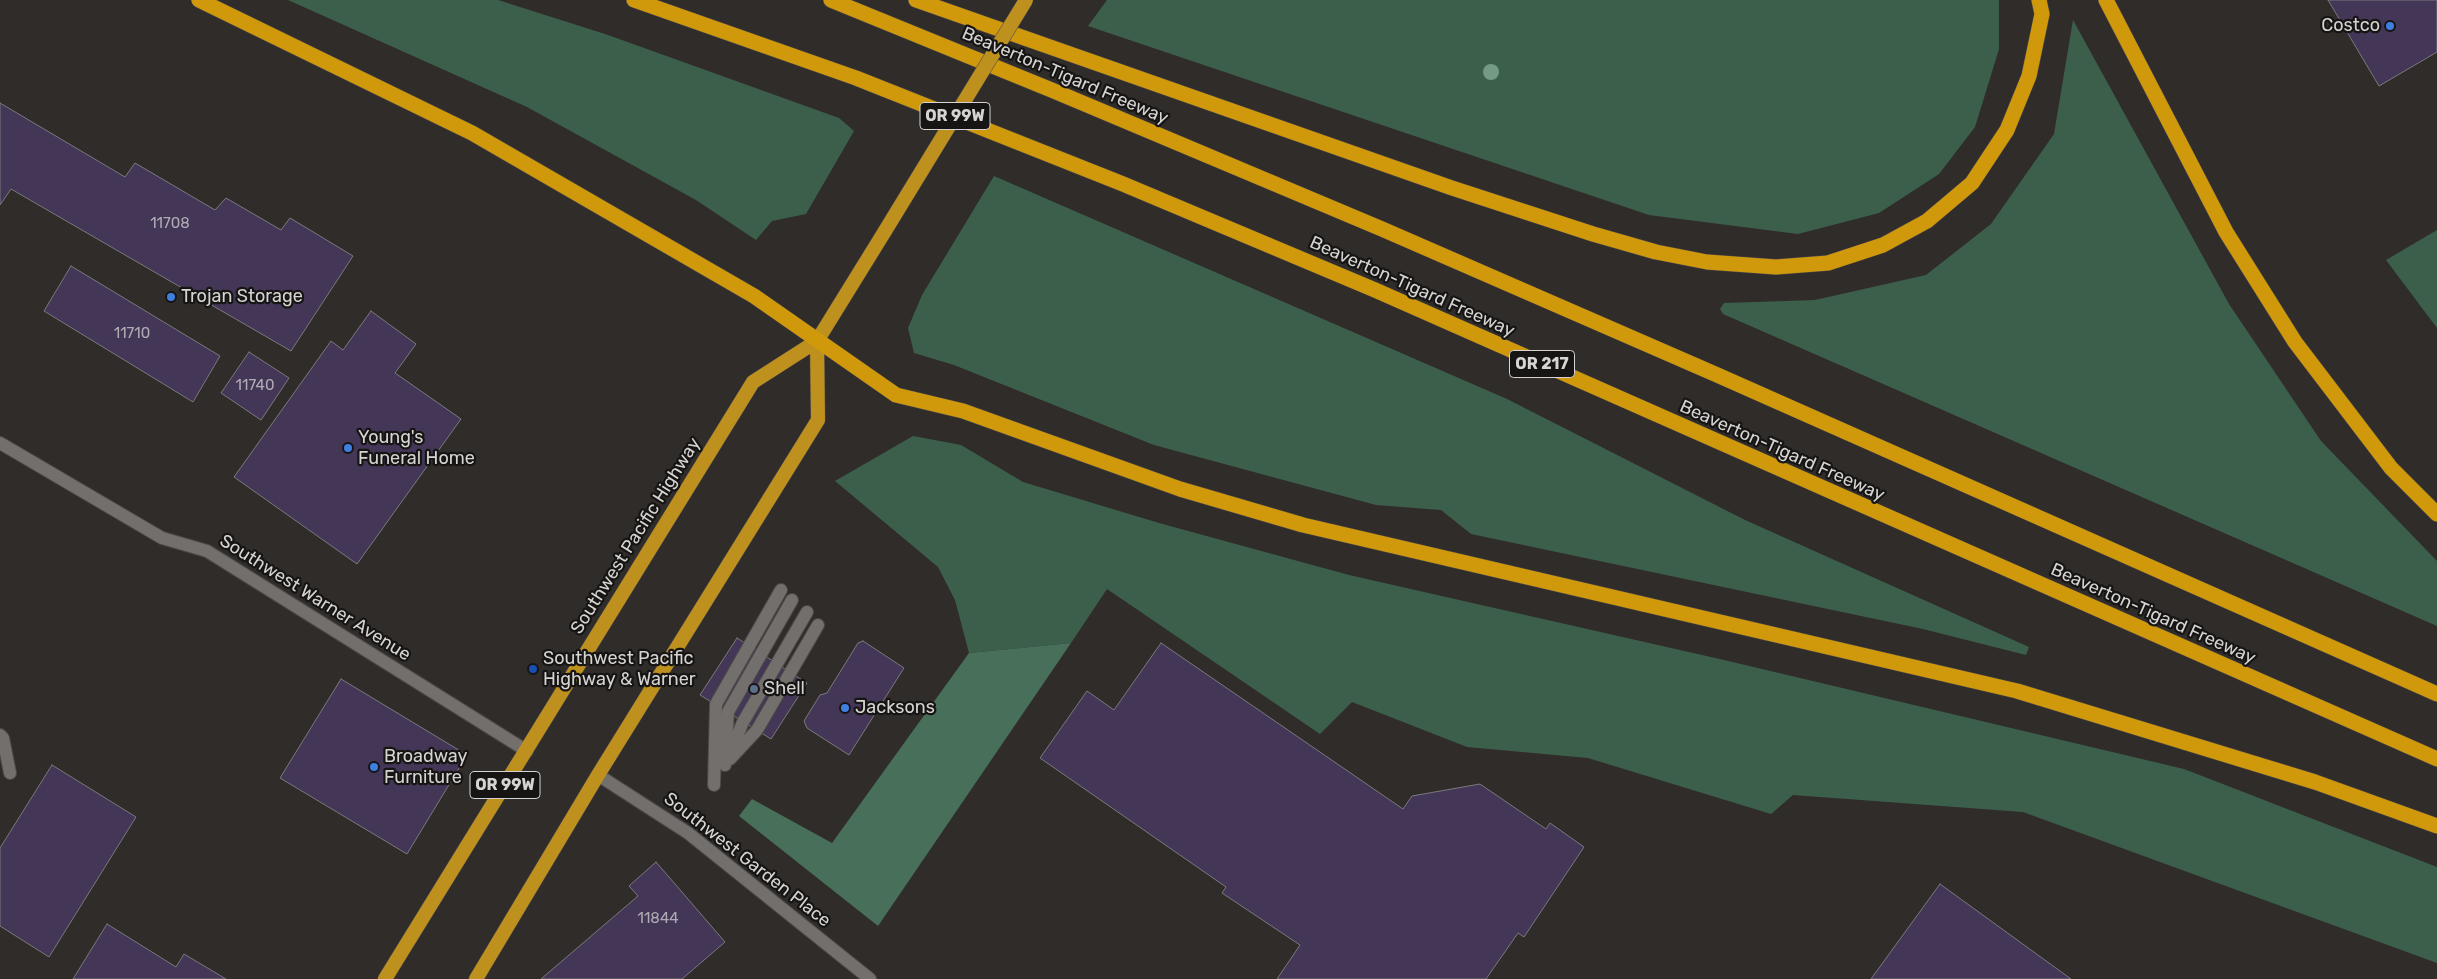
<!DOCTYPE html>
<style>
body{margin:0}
canvas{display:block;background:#2f2c2a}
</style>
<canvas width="2437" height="979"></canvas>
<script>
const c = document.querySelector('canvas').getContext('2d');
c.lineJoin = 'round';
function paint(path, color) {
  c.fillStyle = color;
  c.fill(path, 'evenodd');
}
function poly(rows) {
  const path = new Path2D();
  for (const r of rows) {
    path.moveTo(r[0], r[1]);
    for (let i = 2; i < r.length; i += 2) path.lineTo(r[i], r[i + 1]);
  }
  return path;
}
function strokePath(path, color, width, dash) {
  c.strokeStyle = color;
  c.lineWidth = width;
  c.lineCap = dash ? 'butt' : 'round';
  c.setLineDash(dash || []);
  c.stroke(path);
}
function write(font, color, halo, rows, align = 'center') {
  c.font = font + ' Rubik,sans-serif';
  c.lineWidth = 4.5;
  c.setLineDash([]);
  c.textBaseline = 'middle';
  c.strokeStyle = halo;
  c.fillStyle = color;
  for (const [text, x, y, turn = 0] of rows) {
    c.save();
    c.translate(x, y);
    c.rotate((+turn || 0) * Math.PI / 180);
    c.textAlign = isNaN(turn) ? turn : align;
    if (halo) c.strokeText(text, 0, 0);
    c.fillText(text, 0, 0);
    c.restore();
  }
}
paint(poly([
 [288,0,498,0,608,35,839,118,854,131,806,214,772,221,756,240,696,200,527,107],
 [1107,0,1999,0,1999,49,1975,127,1939,174,1879,213,1798,234,1649,215,1088,26],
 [2073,20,2229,304,2321,441,2437,561,2437,626,1723,314,1720,309,1724,303,1815,300,1926,275,1991,224,2054,134],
 [994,176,1507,399,1745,520,2029,647,2026,655,1923,629,1471,534,1441,510,1376,505,1154,445,954,365,914,353,908,328,922,295],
 [2437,230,2437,328,2386,260],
 [913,436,961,445,1023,482,1159,523,1349,575,1724,660,2184,769,2437,867,2437,963,2023,812,1793,795,1771,814,1588,758,1467,747,1352,702,1320,734,1107,589,1071,643,969,653,955,600,938,567,835,481]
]), '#3c5f4b');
paint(poly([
 [1071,643,878,926,739,816,752,799,832,843,969,653]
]), '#476f59');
const building = poly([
 [2328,0,2437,0,2437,52,2379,86,2328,0],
 [0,103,125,177,135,163,215,210,226,198,281,230,290,218,353,256,291,351,11,189,0,205,0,103],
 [71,266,220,356,193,402,44,311,71,266],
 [371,311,416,344,395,373,461,419,357,564,234,477,331,341,343,350,371,311],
 [249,352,289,378,261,420,221,393,249,352],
 [737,638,807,683,771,739,700,695,737,638],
 [863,641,904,668,849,755,807,728,804,721,820,695,827,693,858,643,863,641],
 [1161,643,1403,809,1412,796,1480,784,1546,829,1550,823,1584,847,1524,937,1518,933,1486,979,1277,979,1300,945,1222,893,1226,887,1040,758,1087,691,1114,710,1161,643],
 [341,679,467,755,407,854,280,778,341,679],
 [52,765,136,817,49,957,0,926,0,848,52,765],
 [656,862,725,942,682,979,541,979,638,896,629,886,656,862],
 [1940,884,2071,979,1871,979,1940,884],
 [107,924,176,967,184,954,226,979,73,979,107,924]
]);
paint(building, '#433656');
strokePath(building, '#7b797d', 1);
const service = poly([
 [0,735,3,738,10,773],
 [729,755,743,722,807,612],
 [730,759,757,730,818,625],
 [725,765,728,712,792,600],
 [714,785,716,704,781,590]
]);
const minor = poly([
 [0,443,162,538,207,551,527,751],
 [598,775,688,833,870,979]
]);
const trunk = poly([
 [385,979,753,382,817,341,885,231],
 [476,979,598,775,818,420,817,341]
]);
const motorway = poly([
 [199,0,472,133,754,296,896,395,963,411,1180,489,1303,525,2017,691,2315,782,2437,826],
 [634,0,856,78,1123,184,1375,290,2437,759],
 [831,0,1054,91,1382,229,1715,374,2437,694],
 [916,0,1452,188,1593,234,1656,252,1707,262,1776,267,1828,263,1883,245,1927,221,1972,183,2007,130,2029,76,2042,14,2039,0],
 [2106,0,2226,232,2295,342,2391,468,2437,514]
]);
strokePath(service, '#4d4a49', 14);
strokePath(minor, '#4d4a49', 14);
strokePath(trunk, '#4d4a49', 15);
strokePath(motorway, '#4d4a49', 16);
strokePath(service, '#736f6c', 12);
strokePath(minor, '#736f6c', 12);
strokePath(trunk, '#be901e', 14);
strokePath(motorway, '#d0980b', 15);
const trunkBridge = poly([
 [885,231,1026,0]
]);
strokePath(trunkBridge, '#4d4a49', 15, []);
strokePath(trunkBridge, '#be901e', 14);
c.fillStyle = '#759a83';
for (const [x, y] of [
 [1491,72]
]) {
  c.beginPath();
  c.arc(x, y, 8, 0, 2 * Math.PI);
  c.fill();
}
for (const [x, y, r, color] of [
 [2390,26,5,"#3f7fe0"],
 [171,297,5,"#3f7fe0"],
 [348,448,5,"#3f7fe0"],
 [533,669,5,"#1a4fb4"],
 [754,689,5,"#5c6f8a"],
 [845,708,5,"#3f7fe0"],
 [374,767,5,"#3f7fe0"]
]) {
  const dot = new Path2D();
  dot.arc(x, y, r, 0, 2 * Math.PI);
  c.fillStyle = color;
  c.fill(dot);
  strokePath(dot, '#161514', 2);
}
write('15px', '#b1acb4', null, [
 ["11708",170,224],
 ["11710",132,334],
 ["11740",255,386],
 ["11844",658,919]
]);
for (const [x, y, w] of [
 [955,116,70],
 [1542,364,65],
 [505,785,70]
]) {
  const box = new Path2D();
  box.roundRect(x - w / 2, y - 13.5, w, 27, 4);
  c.fillStyle = '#161514';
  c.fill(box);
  strokePath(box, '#d6d4d3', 1);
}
write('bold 16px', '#d6d4d3', null, [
 ["OR 99W",955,116],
 ["OR 217",1542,364],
 ["OR 99W",505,785]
]);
write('18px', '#d6d4d3', '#161514', [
 ["Costco",2380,26,"right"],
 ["Trojan Storage",181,297],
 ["Young's",358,438],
 ["Funeral Home",358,459],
 ["Southwest Pacific",543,659],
 ["Highway & Warner",543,680],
 ["Shell",764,689],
 ["Jacksons",855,708],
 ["Broadway",384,757],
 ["Furniture",384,778]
], 'left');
write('18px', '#d6d4d3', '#161514', [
 ["Beaverton-Tigard Freeway",1065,76,23],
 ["Beaverton-Tigard Freeway",1412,287,24],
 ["Beaverton-Tigard Freeway",1782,451,24],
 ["Southwest Pacific Highway",636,536,-58],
 ["Southwest Warner Avenue",315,598,32],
 ["Beaverton-Tigard Freeway",2153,614,24],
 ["Southwest Garden Place",747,860,38]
]);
</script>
